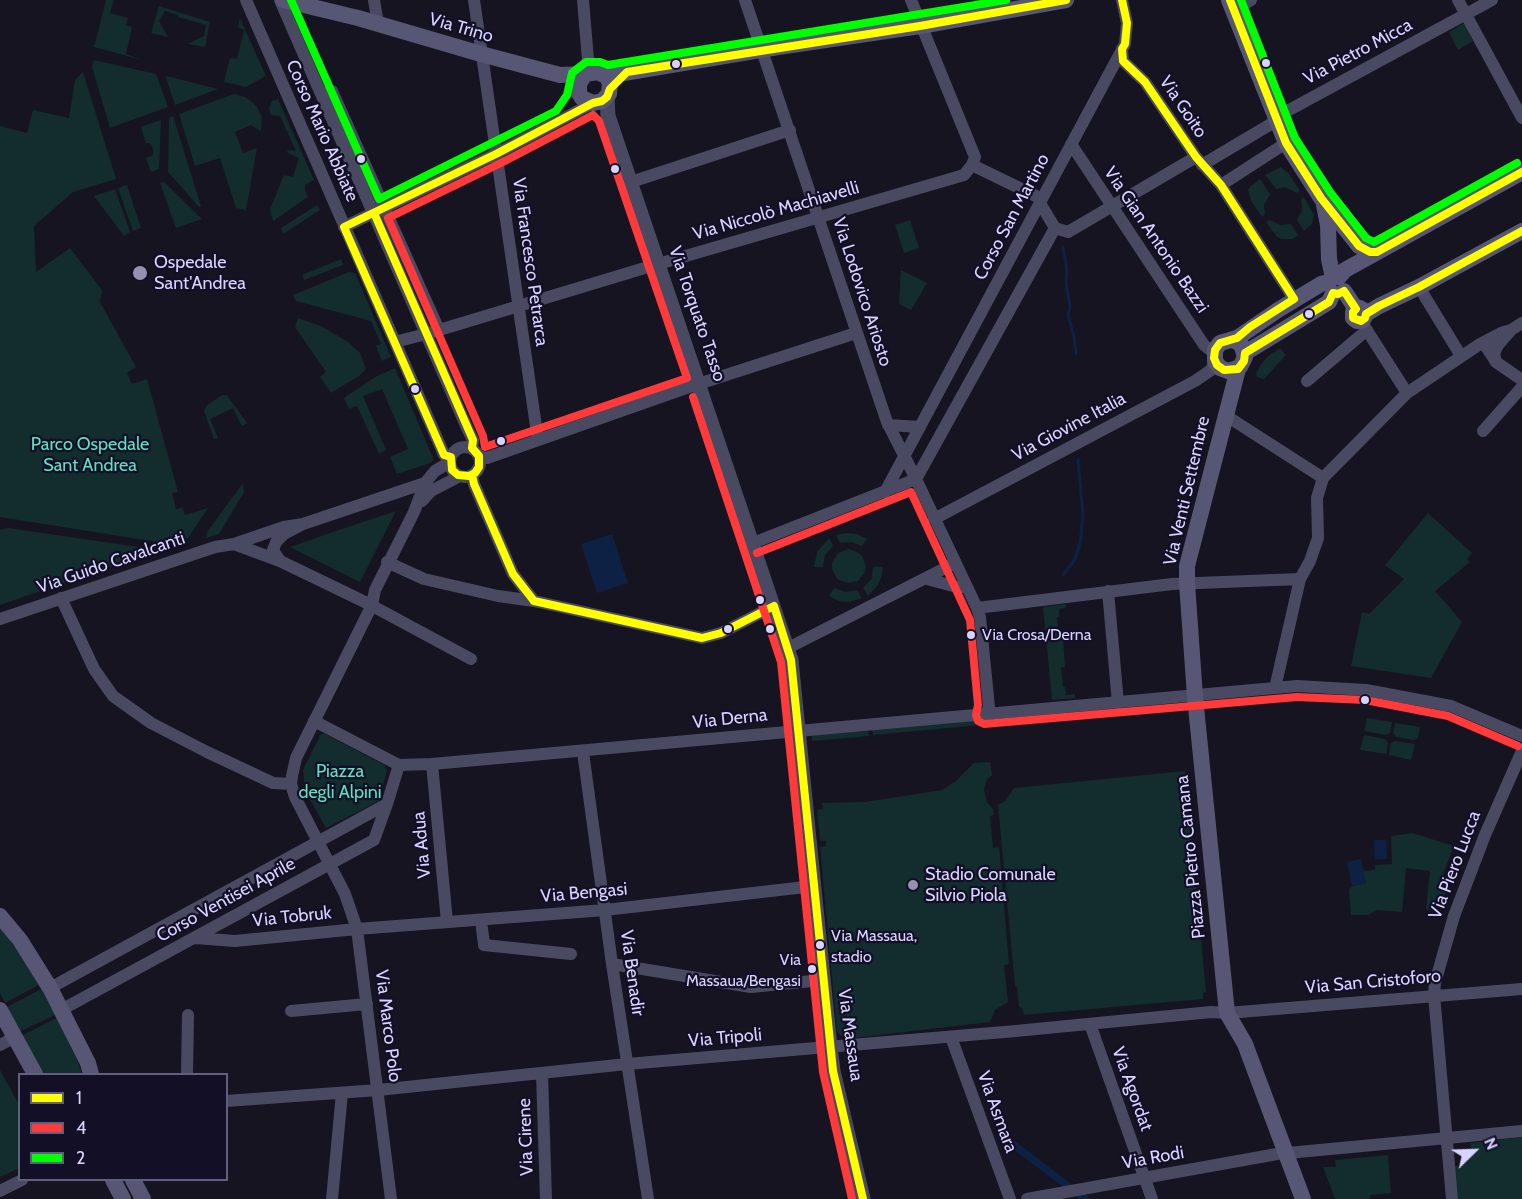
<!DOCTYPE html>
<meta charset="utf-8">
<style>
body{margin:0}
#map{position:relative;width:1522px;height:1199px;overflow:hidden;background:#161421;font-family:Cabin,sans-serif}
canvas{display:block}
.legend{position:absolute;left:18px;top:1073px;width:210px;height:108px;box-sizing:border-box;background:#130f26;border:2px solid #625e7d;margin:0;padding:8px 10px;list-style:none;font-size:18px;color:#d9d4ff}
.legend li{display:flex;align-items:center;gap:12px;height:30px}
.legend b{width:30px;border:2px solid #625e7d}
.north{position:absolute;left:1444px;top:1121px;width:60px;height:60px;-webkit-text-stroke:4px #130f26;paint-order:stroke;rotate:67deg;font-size:16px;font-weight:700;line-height:24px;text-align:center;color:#d9d4ff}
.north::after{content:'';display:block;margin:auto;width:21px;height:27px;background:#d9d4ff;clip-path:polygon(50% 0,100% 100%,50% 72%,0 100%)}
</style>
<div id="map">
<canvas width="1522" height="1199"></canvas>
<ul class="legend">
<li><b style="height:8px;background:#ff0"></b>1</li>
<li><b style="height:8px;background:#ff3a3a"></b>4</li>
<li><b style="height:8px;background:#0f0"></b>2</li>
</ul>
<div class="north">N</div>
</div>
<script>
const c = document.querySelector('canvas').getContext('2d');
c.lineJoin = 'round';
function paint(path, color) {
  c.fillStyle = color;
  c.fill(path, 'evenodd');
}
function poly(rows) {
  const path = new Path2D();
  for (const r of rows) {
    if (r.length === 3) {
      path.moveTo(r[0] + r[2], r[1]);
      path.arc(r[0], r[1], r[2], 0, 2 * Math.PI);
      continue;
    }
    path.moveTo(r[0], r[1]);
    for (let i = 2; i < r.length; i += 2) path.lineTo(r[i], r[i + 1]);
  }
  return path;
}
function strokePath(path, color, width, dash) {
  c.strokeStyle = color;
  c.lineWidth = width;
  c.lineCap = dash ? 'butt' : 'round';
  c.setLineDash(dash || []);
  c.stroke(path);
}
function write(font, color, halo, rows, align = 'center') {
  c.font = font + ' Cabin,sans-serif';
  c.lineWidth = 4.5;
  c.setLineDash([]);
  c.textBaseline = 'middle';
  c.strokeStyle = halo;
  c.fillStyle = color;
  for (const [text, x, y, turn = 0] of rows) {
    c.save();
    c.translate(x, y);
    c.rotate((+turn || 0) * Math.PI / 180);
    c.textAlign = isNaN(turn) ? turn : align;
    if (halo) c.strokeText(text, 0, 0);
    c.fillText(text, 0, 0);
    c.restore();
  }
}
paint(poly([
 [106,0,114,0,110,13,128,18,126,25,132,27,126,54,142,60,94,47],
 [159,6,210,22,205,47,188,44,204,36,206,25,178,17,178,15,165,11,159,21,168,37,151,33],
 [240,18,266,76,246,87,224,82,230,58,237,59,244,30,238,27],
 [1464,23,1473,41,1458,50,1449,32],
 [94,60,156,74,168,107,110,128,92,67],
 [83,72,116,179,73,192,34,226,36,272,70,248,102,290,100,302,136,367,127,373,132,384,147,379,178,492,172,493,176,509,183,508,185,515,208,508,188,538,176,545,0,517,0,126,27,133,33,110,69,118,75,80],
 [167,76,218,89,175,105,166,78],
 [234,94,245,97,251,101,257,107,262,117,261,131,251,125,235,132,243,153,257,148,246,210,236,208,220,158,195,166,179,114],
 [278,99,314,180,305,185,305,190,308,197,273,221,270,209,284,175,293,177,299,158,288,153,287,150,296,151,280,116,271,115,269,108,272,101],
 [173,116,201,206,199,207,168,172,169,118],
 [161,120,159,169,151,172,146,158,153,155,153,148,150,143,146,143,141,127],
 [1281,167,1289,174,1300,191,1297,193,1285,187,1276,189,1265,175],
 [1260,179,1270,194,1264,205,1265,214,1262,217,1251,201,1248,190,1251,186],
 [164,182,202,219,176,228,160,183],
 [127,185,141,228,133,231,118,188],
 [115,189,130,232,124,236,94,196],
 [1304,197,1314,215,1312,224,1304,231,1297,220,1302,210,1301,199],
 [317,205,320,210,283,234,281,228],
 [910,220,919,248,904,253,895,225],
 [1270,220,1280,225,1291,224,1298,235,1292,239,1282,239,1277,237,1266,222],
 [341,259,343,265,304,280,302,275],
 [901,270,927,283,911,310,899,304],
 [349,272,355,273,391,357,382,361,376,346,381,344,371,321,296,301,293,295],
 [298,318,323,327,348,342,360,353,366,369,359,376,331,393,320,377,326,372,295,327],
 [1280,348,1286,355,1264,379,1257,377,1256,374,1260,366,1267,357],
 [395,368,433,458,433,461,430,463,397,474,390,457,408,449,382,389,363,396,386,450,379,454,357,406,349,409,344,398,375,377],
 [222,395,227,395,247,423,242,426,233,408,210,419,218,438,214,439,204,411,206,406],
 [243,483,244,492,219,534,206,538,207,532],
 [396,511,360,582,290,547,339,530],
 [1428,513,1472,553,1467,559,1470,562,1435,591,1462,622,1431,678,1351,666,1362,612,1369,614,1404,579,1385,565],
 [8,528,159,550,0,605,0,530],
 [847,533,857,534,867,539,862,546,851,542,840,543,836,535],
 [829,538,833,546,825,555,823,567,814,567,817,552],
 [849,549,859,553,863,557,866,567,865,572,858,581,848,583,837,579,832,569,832,563,838,553],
 [873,567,883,567,882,575,878,585,868,596,863,588,872,578],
 [834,588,846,592,857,590,862,598,849,602,839,601,829,596],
 [1066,604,1066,608,1059,609,1059,617,1057,617,1059,638,1063,638,1065,667,1061,667,1063,687,1065,687,1066,695,1075,694,1075,698,1052,700,1043,607],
 [1367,718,1392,722,1390,733,1386,735,1364,731],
 [980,720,980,725,873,735,872,730],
 [1395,723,1420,727,1418,738,1414,740,1396,737,1393,733],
 [868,731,869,736,812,741,812,735],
 [321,734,325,734,384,765,387,770,379,801,326,828,305,791,303,770],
 [1364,735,1385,739,1388,743,1386,754,1360,750],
 [1395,741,1415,744,1411,760,1389,755,1391,743],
 [990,762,992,775,987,779,984,790,987,802,993,809,994,815,990,816,993,848,999,847,1009,964,1004,965,1008,1002,995,1010,990,1022,845,1039,837,1032,820,847,826,846,826,841,820,841,817,810,823,809,822,803,865,802,942,790,956,781,974,763],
 [1185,771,1206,992,1203,993,1203,999,1024,1015,1022,1008,1019,1007,1017,987,1015,986,998,805,1005,801,1014,788],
 [1412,833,1454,846,1440,882,1448,886,1438,913,1426,909,1430,871,1406,868,1402,912,1377,910,1368,915,1351,915,1349,890,1352,886,1366,883,1363,871,1375,870,1375,865,1392,864,1391,836],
 [0,929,9,938,39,985,5,1003,0,993],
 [41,989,55,1015,19,1032,7,1007],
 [57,1018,77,1060,82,1074,43,1074,21,1036],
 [0,1070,20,1106,19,1168,0,1177],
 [1522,1137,1522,1199,1458,1199,1454,1167,1463,1165,1470,1158,1471,1152,1470,1143],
 [1388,1155,1391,1193,1370,1195,1370,1199,1335,1199,1323,1167,1336,1167,1335,1160]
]), '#132c2d');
paint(poly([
 [612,534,628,583,597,593,581,544],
 [1374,840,1386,840,1387,859,1375,859],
 [1361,859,1366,883,1352,886,1347,862],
 [1007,1135,1086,1195,1090,1199,1079,1199,997,1137]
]), '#0d2144');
strokePath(poly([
 [1063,247,1067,271,1066,283,1070,307,1068,315,1074,337,1076,354],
 [1063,575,1075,559,1080,543,1083,515,1078,460]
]), '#0d2144', 3);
strokePath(poly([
 [246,0,439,443,444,455,451,457],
 [280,0,468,430,473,440,472,448],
 [374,0,378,24],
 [474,0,538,440],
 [583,0,589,72],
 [745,0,887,422,916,479,977,608,980,617,989,707,986,714],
 [1458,0,1522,118],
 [1234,10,1251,0],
 [1122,49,1123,61,1145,82,1196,157,1221,185,1294,299],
 [321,94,332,91,439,330],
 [1272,111,1282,112,1291,109,1492,0],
 [1071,144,1204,345,1210,350,1215,350],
 [972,165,1042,199],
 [1202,165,1276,121],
 [631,182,790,130],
 [1221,185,1286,143],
 [1040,203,1055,228,1068,232,1196,157],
 [344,227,496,154,593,103],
 [1419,287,1461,356],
 [1361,321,1407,393],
 [395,342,426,334,648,267,964,175,972,165,975,157,911,0],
 [1480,344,1485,345,1496,362,1522,380],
 [1496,362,1494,353,1498,345,1511,330,1522,323],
 [1307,381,1367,330],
 [1225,415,1323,478],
 [888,425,920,427],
 [1483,431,1522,387],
 [465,462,15],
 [479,456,487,458,689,387,856,333],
 [472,475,474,484,513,574,534,601],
 [916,479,1055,228],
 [885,492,1125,44,1127,23,1122,0],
 [422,501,431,491,460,476],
 [934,519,1195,381,1211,370,1215,361],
 [753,543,916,479],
 [234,544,280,561,367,603,471,659],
 [280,561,273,550,276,542,284,534,303,524,425,483],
 [387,562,424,579,498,596,534,601,702,638,721,633,774,606],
 [927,579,957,587,967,587],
 [1108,591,1118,703],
 [61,598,94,669,113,696,151,723,207,752,273,783,291,784],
 [977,608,1172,584,1300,579],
 [0,619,215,547,234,544,284,527,303,524],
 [788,648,955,563],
 [1275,688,1300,579,1310,561,1318,538,1317,498,1323,478,1407,393,1480,344,1501,333,1511,330],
 [314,721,399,765,432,764,1297,686,1366,690,1451,706,1522,736],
 [583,752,612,964,648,1199],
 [432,764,447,922],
 [481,920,484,945,571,954],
 [195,938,235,941,357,929,605,910,814,886],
 [612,964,751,987,823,980],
 [50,988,387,804],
 [61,1010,374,840,387,804,399,765],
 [291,1011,367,1004],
 [1090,1024,1152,1199],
 [951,1037,1010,1199],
 [0,1045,15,1037],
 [542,1073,546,1199],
 [187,1074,188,1015],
 [226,1101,378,1090,627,1064,1016,1031,1211,1012,1227,1013,1522,989],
 [0,1191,22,1180],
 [332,1199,342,1093],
 [391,1199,357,929,345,894,295,797,291,784,292,776,296,758,372,605,375,590,414,512,425,483,435,471,450,462],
 [1027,1199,1277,1154,1522,1131],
 [1452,1199,1434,995,1435,983,1454,916,1485,835,1522,751]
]), '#4a4962', 12);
strokePath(poly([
 [607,97,608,116,791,660,830,1047,833,1071,863,1199]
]), '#4a4962', 15);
strokePath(poly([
 [283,0,358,18,481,54,560,75,585,74,598,72,606,76,610,82,609,94,602,101,593,103,582,98,579,93,579,84,585,74],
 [1229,0,1286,143,1321,198,1359,246,1370,252,1377,252],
 [606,76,778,47,920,26,1066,0],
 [1324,205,1328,225,1329,259,1333,278],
 [1339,277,1345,270,1522,172],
 [1344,291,1356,309,1360,308,1365,311],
 [1356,309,1353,312,1353,318,1357,321,1363,320,1366,314,1379,306,1419,287,1522,231],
 [1233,340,1241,344,1245,357,1240,367,1228,371,1220,368,1215,361,1215,350,1220,343,1237,338,1278,310,1321,284,1329,282],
 [1245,353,1329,302,1333,293],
 [1238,369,1187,566,1187,583,1195,697,1227,1013,1245,1044,1303,1199],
 [0,916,20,940,50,988,88,1063,91,1074],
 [0,1010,35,1074],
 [113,1180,123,1199],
 [133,1180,143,1199]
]), '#575674', 16);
strokePath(poly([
 [1122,0,1127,23,1125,44,1122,49,1123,61,1145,82,1196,157,1221,185,1294,299,1250,327,1237,338,1220,343,1215,350,1214,358,1217,365,1224,370,1238,369,1244,361,1245,353,1329,302,1333,293,1338,294,1344,291,1356,309,1353,312,1353,318,1361,321,1365,318,1366,314,1379,306,1419,287,1522,231],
 [1230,0,1286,143,1321,198,1359,246,1370,252,1377,252,1522,172],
 [374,213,473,440,472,448,479,456,479,467,475,473,469,476,458,475,452,470,451,457,444,455,344,227,496,154,593,103,602,101,607,97,610,89,627,72,920,26,1066,0],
 [472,475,474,484,513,574,534,601],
 [534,601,702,638,721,633,774,606],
 [774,606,791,660,833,1071,863,1199]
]), '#ff0', 8);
strokePath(poly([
 [593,115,599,121,687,378,485,447,483,436,388,218,501,163,593,115],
 [693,397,781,662,823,1072,852,1199],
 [757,553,911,492,970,620,978,705,976,715,978,721,984,724,1297,697,1365,700,1448,716,1518,746]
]), '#ff3a3a', 8);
strokePath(poly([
 [291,0,379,199,556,111,567,95,572,73,586,62,600,62,608,65,1006,0],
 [1241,0,1295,138,1330,192,1366,238,1374,242,1517,163]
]), '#0f0', 8);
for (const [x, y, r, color] of [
 [1266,63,5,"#d9d4ff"],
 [676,64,5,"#d9d4ff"],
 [361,159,5,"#d9d4ff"],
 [615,169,5,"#d9d4ff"],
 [140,273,8,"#9591b1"],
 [1309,314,5,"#d9d4ff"],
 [415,389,5,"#d9d4ff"],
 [501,441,5,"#d9d4ff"],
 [760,600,5,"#d9d4ff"],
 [728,629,5,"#d9d4ff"],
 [770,629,5,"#d9d4ff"],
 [971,635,5,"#d9d4ff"],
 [1365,700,5,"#d9d4ff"],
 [913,885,6,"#9591b1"],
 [820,945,5,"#d9d4ff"],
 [812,969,5,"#d9d4ff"]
]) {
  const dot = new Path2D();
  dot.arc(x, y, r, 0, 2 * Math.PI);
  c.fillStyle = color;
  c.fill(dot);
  strokePath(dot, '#130f26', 2);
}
write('16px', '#d9d4ff', '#130f26', [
 ["Via Crosa/Derna",982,635],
 ["Via Massaua,",831,936],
 ["stadio",831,957],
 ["Via",801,960,"right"],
 ["Massaua/Bengasi",801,981,"right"]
], 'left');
write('18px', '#d9d4ff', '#130f26', [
 ["Via Trino",461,28,16],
 ["Via Pietro Micca",1358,52,-28],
 ["Via Goito",1183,107,56],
 ["Corso Mario Abbiate",322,131,66],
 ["Via Niccolò Machiavelli",776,211,-16],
 ["Corso San Martino",1012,217,-62],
 ["Via Gian Antonio Bazzi",1156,240,56],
 ["Via Francesco Petrarca",530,262,82],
 ["Via Lodovico Ariosto",862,292,72],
 ["Via Torquato Tasso",697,314,71],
 ["Via Giovine Italia",1069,427,-28],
 ["Via Venti Settembre",1187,491,-77],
 ["Via Guido Cavalcanti",111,563,-19],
 ["Via Derna",730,719,-6],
 ["Via Adua",422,845,-95],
 ["Piazza Pietro Camana",1191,857,-96],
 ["Via Piero Lucca",1455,865,-69],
 ["Via Bengasi",584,893,-5],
 ["Corso Ventisei Aprile",226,900,-29],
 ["Via Tobruk",292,917,-6],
 ["Via Benadir",632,973,82],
 ["Via San Cristoforo",1373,982,-5],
 ["Via Marco Polo",388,1026,83],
 ["Via Massaua",850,1035,82],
 ["Via Tripoli",725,1038,-5],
 ["Via Agordat",1132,1089,70],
 ["Via Asmara",997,1112,70],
 ["Via Cirene",526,1137,-92],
 ["Via Rodi",1153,1158,-10]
]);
write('18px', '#d9d4ff', '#130f26', [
 ["Ospedale",154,263],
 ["Sant'Andrea",154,284],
 ["Stadio Comunale",925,875],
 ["Silvio Piola",925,896]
], 'left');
write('18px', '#5fe0c0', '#130f26', [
 ["Parco Ospedale",90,445],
 ["Sant Andrea",90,466],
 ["Piazza",340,772],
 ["degli Alpini",340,793]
]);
</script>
